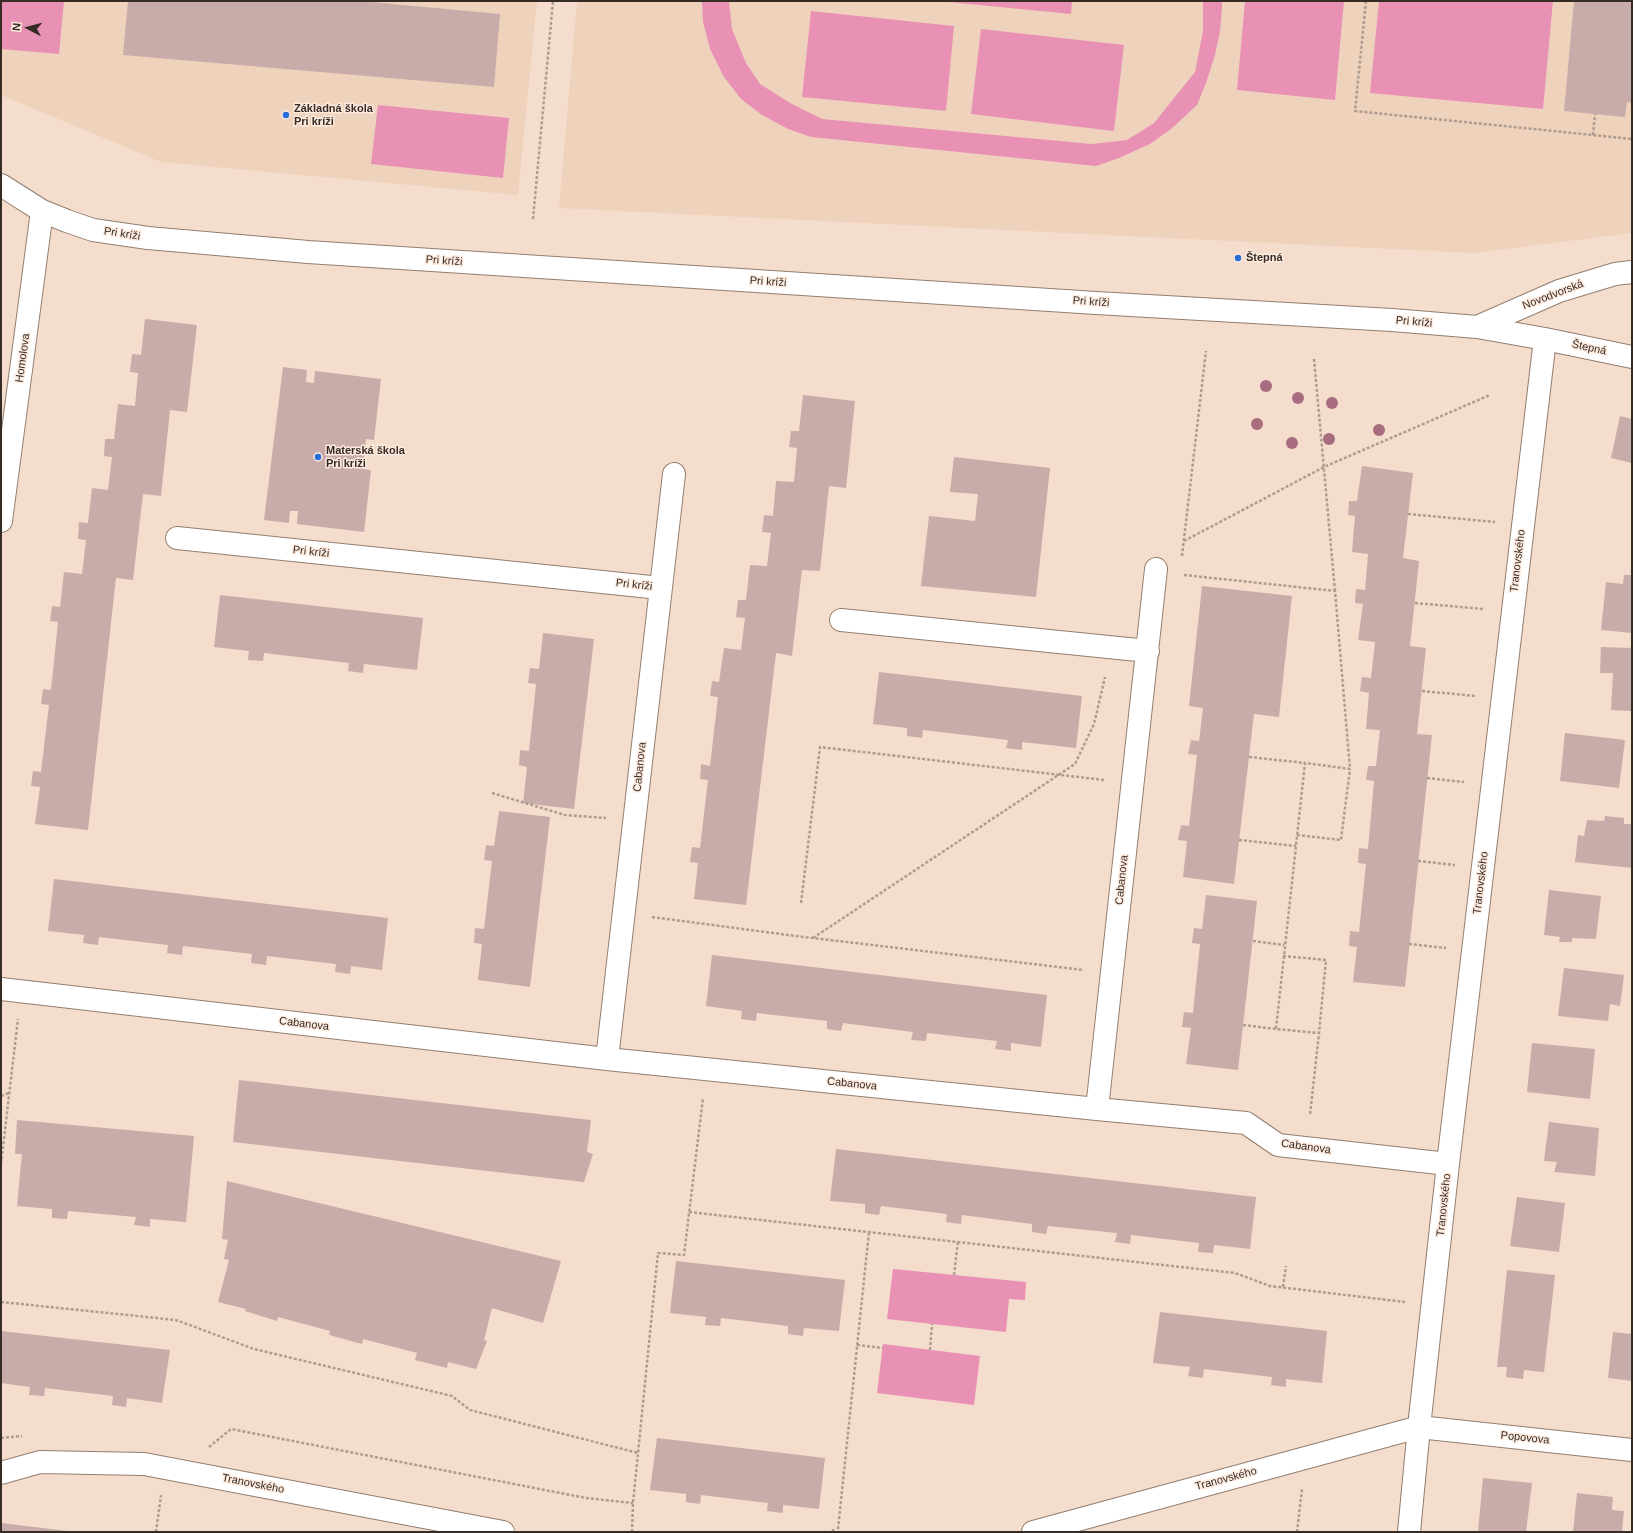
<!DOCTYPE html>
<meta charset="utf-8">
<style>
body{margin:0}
#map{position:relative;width:1633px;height:1533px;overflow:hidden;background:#f4ddcd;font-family:Arial,sans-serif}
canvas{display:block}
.frame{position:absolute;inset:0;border:2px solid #352c26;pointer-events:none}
.north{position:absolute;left:8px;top:8px;width:40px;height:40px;-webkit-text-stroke:3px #feebde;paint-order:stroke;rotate:276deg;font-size:11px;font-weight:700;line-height:16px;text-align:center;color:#352c26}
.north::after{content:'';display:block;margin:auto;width:14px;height:18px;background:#352c26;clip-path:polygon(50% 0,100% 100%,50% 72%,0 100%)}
</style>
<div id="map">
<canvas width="1633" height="1533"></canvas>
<div class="frame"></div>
<div class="north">N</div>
</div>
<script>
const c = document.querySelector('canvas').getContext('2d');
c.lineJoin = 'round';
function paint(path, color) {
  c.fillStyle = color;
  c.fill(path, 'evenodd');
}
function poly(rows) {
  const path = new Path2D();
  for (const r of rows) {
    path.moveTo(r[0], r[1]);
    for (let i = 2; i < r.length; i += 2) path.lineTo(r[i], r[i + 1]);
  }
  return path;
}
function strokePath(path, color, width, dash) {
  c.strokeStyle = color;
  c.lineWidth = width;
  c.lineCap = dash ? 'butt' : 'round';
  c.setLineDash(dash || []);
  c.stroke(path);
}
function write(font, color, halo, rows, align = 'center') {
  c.font = font + ' Arial,sans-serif';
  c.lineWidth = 3;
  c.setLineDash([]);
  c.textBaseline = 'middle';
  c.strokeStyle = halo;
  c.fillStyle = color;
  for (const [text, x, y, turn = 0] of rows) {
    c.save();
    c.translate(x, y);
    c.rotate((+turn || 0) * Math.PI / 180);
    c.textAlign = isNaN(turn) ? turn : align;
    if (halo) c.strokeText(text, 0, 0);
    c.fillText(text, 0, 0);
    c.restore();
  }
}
paint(poly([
 [1,1,537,1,518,195,161,162,1,95],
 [577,1,1632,1,1632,233,1473,253,559,208]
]), '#eed2bc');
paint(poly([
 [1,1,64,1,59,54,1,49],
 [702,1,729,1,732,29,746,63,760,84,790,103,822,119,1092,144,1127,140,1154,123,1195,72,1203,31,1203,1,1222,1,1222,8,1220,31,1215,55,1206,83,1197,105,1171,129,1150,144,1119,158,1096,166,811,137,788,129,762,115,741,99,724,77,710,49,703,22],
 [938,1,1072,1,1071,14],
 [1245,1,1344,1,1335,100,1237,90],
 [1379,1,1553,1,1543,109,1370,93],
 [811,11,954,26,946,111,802,97],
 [981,29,1124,45,1114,131,971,114],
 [378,105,509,118,503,178,371,164],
 [893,1269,1026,1282,1025,1300,1009,1299,1006,1332,887,1319],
 [883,1344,980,1356,974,1405,877,1393]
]), '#e991b4');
paint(poly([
 [128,1,360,1,500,14,494,87,123,55],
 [1574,1,1632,1,1632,103,1627,102,1625,117,1564,111],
 [145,319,197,325,187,412,170,410,161,496,143,494,133,580,116,578,88,830,35,824,40,787,31,786,33,771,41,772,49,705,41,704,43,689,51,690,58,622,50,621,52,606,60,607,64,572,82,574,86,540,78,539,79,522,88,523,92,488,108,490,112,457,104,456,105,439,114,439,118,404,135,406,138,373,130,372,132,354,141,355],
 [283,367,307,370,306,382,314,383,315,371,381,379,374,440,366,439,363,469,371,470,364,532,297,524,298,511,290,511,289,523,264,520],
 [803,395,855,401,846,488,829,486,820,571,802,570,792,656,776,653,746,905,694,899,698,863,690,862,692,847,700,848,708,780,700,779,701,764,710,766,718,697,710,696,712,681,719,682,724,648,741,650,745,618,736,617,738,600,746,600,750,565,767,566,771,533,762,532,764,515,773,516,776,481,794,482,797,448,789,447,791,431,799,431],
 [1620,416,1632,419,1632,463,1611,458],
 [954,457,1050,468,1036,597,921,586,929,516,975,521,978,494,950,492],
 [1362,466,1413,473,1403,558,1419,561,1410,646,1426,648,1417,734,1432,735,1405,987,1353,982,1357,947,1349,946,1350,931,1359,932,1366,864,1358,863,1359,848,1368,849,1374,781,1366,780,1368,766,1376,766,1380,730,1366,729,1369,693,1360,691,1362,677,1371,678,1375,642,1358,640,1363,604,1355,603,1356,589,1365,590,1368,554,1352,552,1355,516,1348,515,1349,501,1357,501],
 [1624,575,1632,575,1632,633,1601,630,1606,582,1623,584],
 [1202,586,1292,596,1279,717,1254,714,1234,884,1183,877,1187,841,1178,840,1181,825,1189,826,1197,755,1188,754,1191,740,1199,741,1203,708,1189,706],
 [220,595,423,618,417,670,364,664,363,673,348,671,349,663,264,653,263,661,248,660,249,651,214,647],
 [543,633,594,639,574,809,523,803,527,767,519,765,520,750,529,751,536,684,528,683,530,668,539,669],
 [1601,647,1632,648,1632,711,1611,710,1613,673,1600,673],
 [879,672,1082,696,1076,748,1022,742,1022,750,1006,748,1008,740,923,730,922,738,907,736,907,728,873,724],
 [1565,733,1625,740,1619,788,1560,781],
 [499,811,550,817,530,987,478,980,482,944,474,943,475,928,484,929,492,861,484,860,486,845,494,846],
 [1605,816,1624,818,1624,824,1632,824,1632,868,1575,862,1578,835,1584,836,1587,820,1604,821],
 [54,879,388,918,382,970,351,966,350,974,335,972,336,964,267,956,266,965,251,963,252,954,183,946,182,955,167,953,168,945,99,937,98,945,83,943,84,935,48,931],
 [1549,890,1601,896,1596,939,1572,938,1572,942,1559,942,1560,937,1544,935],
 [1206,895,1257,901,1238,1070,1186,1064,1191,1028,1182,1027,1184,1012,1193,1013,1200,944,1192,943,1194,928,1202,929],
 [712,955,1047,995,1041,1047,1011,1043,1011,1051,995,1049,997,1041,927,1033,926,1041,911,1040,913,1032,843,1023,841,1031,827,1029,827,1021,757,1013,756,1021,741,1019,742,1011,706,1006],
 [1564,968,1624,975,1620,1006,1610,1004,1608,1021,1558,1016],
 [1532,1043,1595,1049,1590,1099,1527,1092],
 [239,1080,591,1120,587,1152,593,1154,584,1182,233,1142],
 [17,1120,194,1136,186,1222,150,1219,150,1227,134,1225,136,1217,68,1211,67,1219,52,1218,52,1209,17,1206,22,1154,15,1154],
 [1549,1122,1599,1128,1595,1176,1554,1172,1557,1162,1544,1161],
 [836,1149,1256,1197,1250,1249,1214,1245,1213,1253,1198,1252,1199,1243,1131,1235,1130,1244,1115,1242,1117,1233,1048,1226,1046,1234,1032,1232,1032,1224,962,1215,961,1224,946,1222,947,1214,881,1206,879,1215,865,1213,865,1204,830,1201],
 [227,1181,561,1261,543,1323,492,1308,484,1340,487,1341,476,1369,448,1362,447,1368,415,1360,417,1353,363,1339,362,1344,329,1335,330,1331,278,1317,277,1321,245,1311,246,1309,218,1302,229,1260,224,1259,228,1240,222,1239],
 [1517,1197,1565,1203,1559,1252,1510,1246],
 [676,1261,845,1280,839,1331,804,1328,803,1336,788,1334,788,1326,721,1318,720,1326,705,1325,706,1317,670,1313],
 [1507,1270,1555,1275,1544,1372,1524,1370,1523,1379,1506,1377,1507,1367,1497,1367],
 [1160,1312,1327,1331,1322,1383,1286,1379,1286,1387,1271,1385,1272,1377,1204,1369,1203,1378,1188,1376,1190,1367,1153,1363],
 [1,1331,170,1350,162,1403,127,1398,126,1407,112,1405,113,1396,45,1388,44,1396,29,1395,30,1387,1,1383],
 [1613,1332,1632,1334,1632,1381,1608,1378],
 [657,1438,825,1458,819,1509,783,1505,783,1513,767,1511,768,1503,701,1495,700,1504,686,1502,686,1494,650,1490],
 [1483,1478,1532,1483,1526,1532,1478,1532],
 [1577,1493,1613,1497,1612,1510,1624,1511,1622,1531,1573,1532],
 [1,1523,68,1531,68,1532,1,1532]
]), '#c8aca9');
const minor = poly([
 [1,185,42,211,67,221,93,230,148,238,308,252,1096,303,1392,320,1477,327,1545,339,1632,357],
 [1477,327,1559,291,1615,274,1632,272],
 [1,521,42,211],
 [177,538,660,588],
 [841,620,1148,651],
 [1,989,607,1059,1097,1109,1246,1123,1278,1145,1448,1164],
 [607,1059,674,474],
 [1097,1109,1156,569],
 [1,1473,40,1462,144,1464,503,1532],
 [1033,1532,1419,1427,1632,1450],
 [1409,1532,1419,1427,1448,1164,1545,339]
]);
strokePath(minor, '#927e6f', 24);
strokePath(poly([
 [1366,1,1355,111,1632,139],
 [1593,135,1595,114],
 [533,219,553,1],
 [1314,359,1335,591],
 [1408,514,1495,522],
 [1184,541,1324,467,1490,395],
 [1182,556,1206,351],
 [1184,575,1335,591,1350,769,1305,763,1276,1029,1319,1033,1310,1115],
 [1415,603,1484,609],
 [1422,691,1476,696],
 [1249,757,1305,763],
 [1427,778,1464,782],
 [492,793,565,815,606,818],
 [1297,835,1341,840,1350,769],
 [1239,840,1296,846],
 [1418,861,1455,865],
 [801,903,820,747,1104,780],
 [652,917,796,936,1084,970],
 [813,938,1075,764,1094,724,1105,677],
 [1253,941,1284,945],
 [1409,944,1446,948],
 [1283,956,1326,960,1319,1033],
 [1243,1025,1276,1029],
 [1,1096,9,1093],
 [1,1164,18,1019],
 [689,1212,1235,1273,1270,1286,1405,1302],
 [954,1275,958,1241],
 [1283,1287,1286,1266],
 [1,1302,176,1320,254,1349,452,1396,470,1410,638,1453],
 [857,1345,883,1348],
 [930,1350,932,1324],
 [1,1438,22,1436],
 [209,1447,231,1429,586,1498,633,1503],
 [838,1529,869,1232],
 [156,1532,161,1495],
 [632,1532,633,1503,658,1253,684,1255,703,1098],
 [833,1532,833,1528],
 [1297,1532,1302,1489]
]), '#ae9c90', 2.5, [3, 2]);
strokePath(minor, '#fff', 22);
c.fillStyle = '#a76c7e';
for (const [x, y] of [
 [1266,386],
 [1298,398],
 [1332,403],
 [1257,424],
 [1379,430],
 [1329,439],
 [1292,443]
]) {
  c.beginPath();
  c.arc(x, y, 6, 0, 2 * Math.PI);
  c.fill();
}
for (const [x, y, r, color] of [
 [286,115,4,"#276eda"],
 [1238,258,4,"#276eda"],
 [318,457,4,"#276eda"]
]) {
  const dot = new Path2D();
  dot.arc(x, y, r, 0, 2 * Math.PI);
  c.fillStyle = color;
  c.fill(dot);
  strokePath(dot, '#feebde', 1.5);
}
write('bold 11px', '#352c26', '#feebde', [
 ["Základná škola",294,109],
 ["Pri kríži",294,122],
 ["Štepná",1246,258],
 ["Materská škola",326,451],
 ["Pri kríži",326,464]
], 'left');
write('11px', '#352c26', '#feebde', [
 ["Pri kríži",122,234,9],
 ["Pri kríži",444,261,4],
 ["Pri kríži",768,282,4],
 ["Novodvorská",1553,295,-21],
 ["Pri kríži",1091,302,4],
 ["Pri kríži",1414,322,5],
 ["Štepná",1589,348,12],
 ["Homolova",23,358,-82],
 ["Pri kríži",311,552,6],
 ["Tranovského",1518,561,-83],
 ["Pri kríži",634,585,6],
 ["Cabanova",640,767,-84],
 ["Cabanova",1122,880,-84],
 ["Tranovského",1481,883,-83],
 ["Cabanova",304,1024,7],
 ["Cabanova",852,1084,6],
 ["Cabanova",1306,1147,8],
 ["Tranovského",1444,1205,-84],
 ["Popovova",1525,1438,6],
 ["Tranovského",1226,1479,-15],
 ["Tranovského",253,1484,11]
]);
</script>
